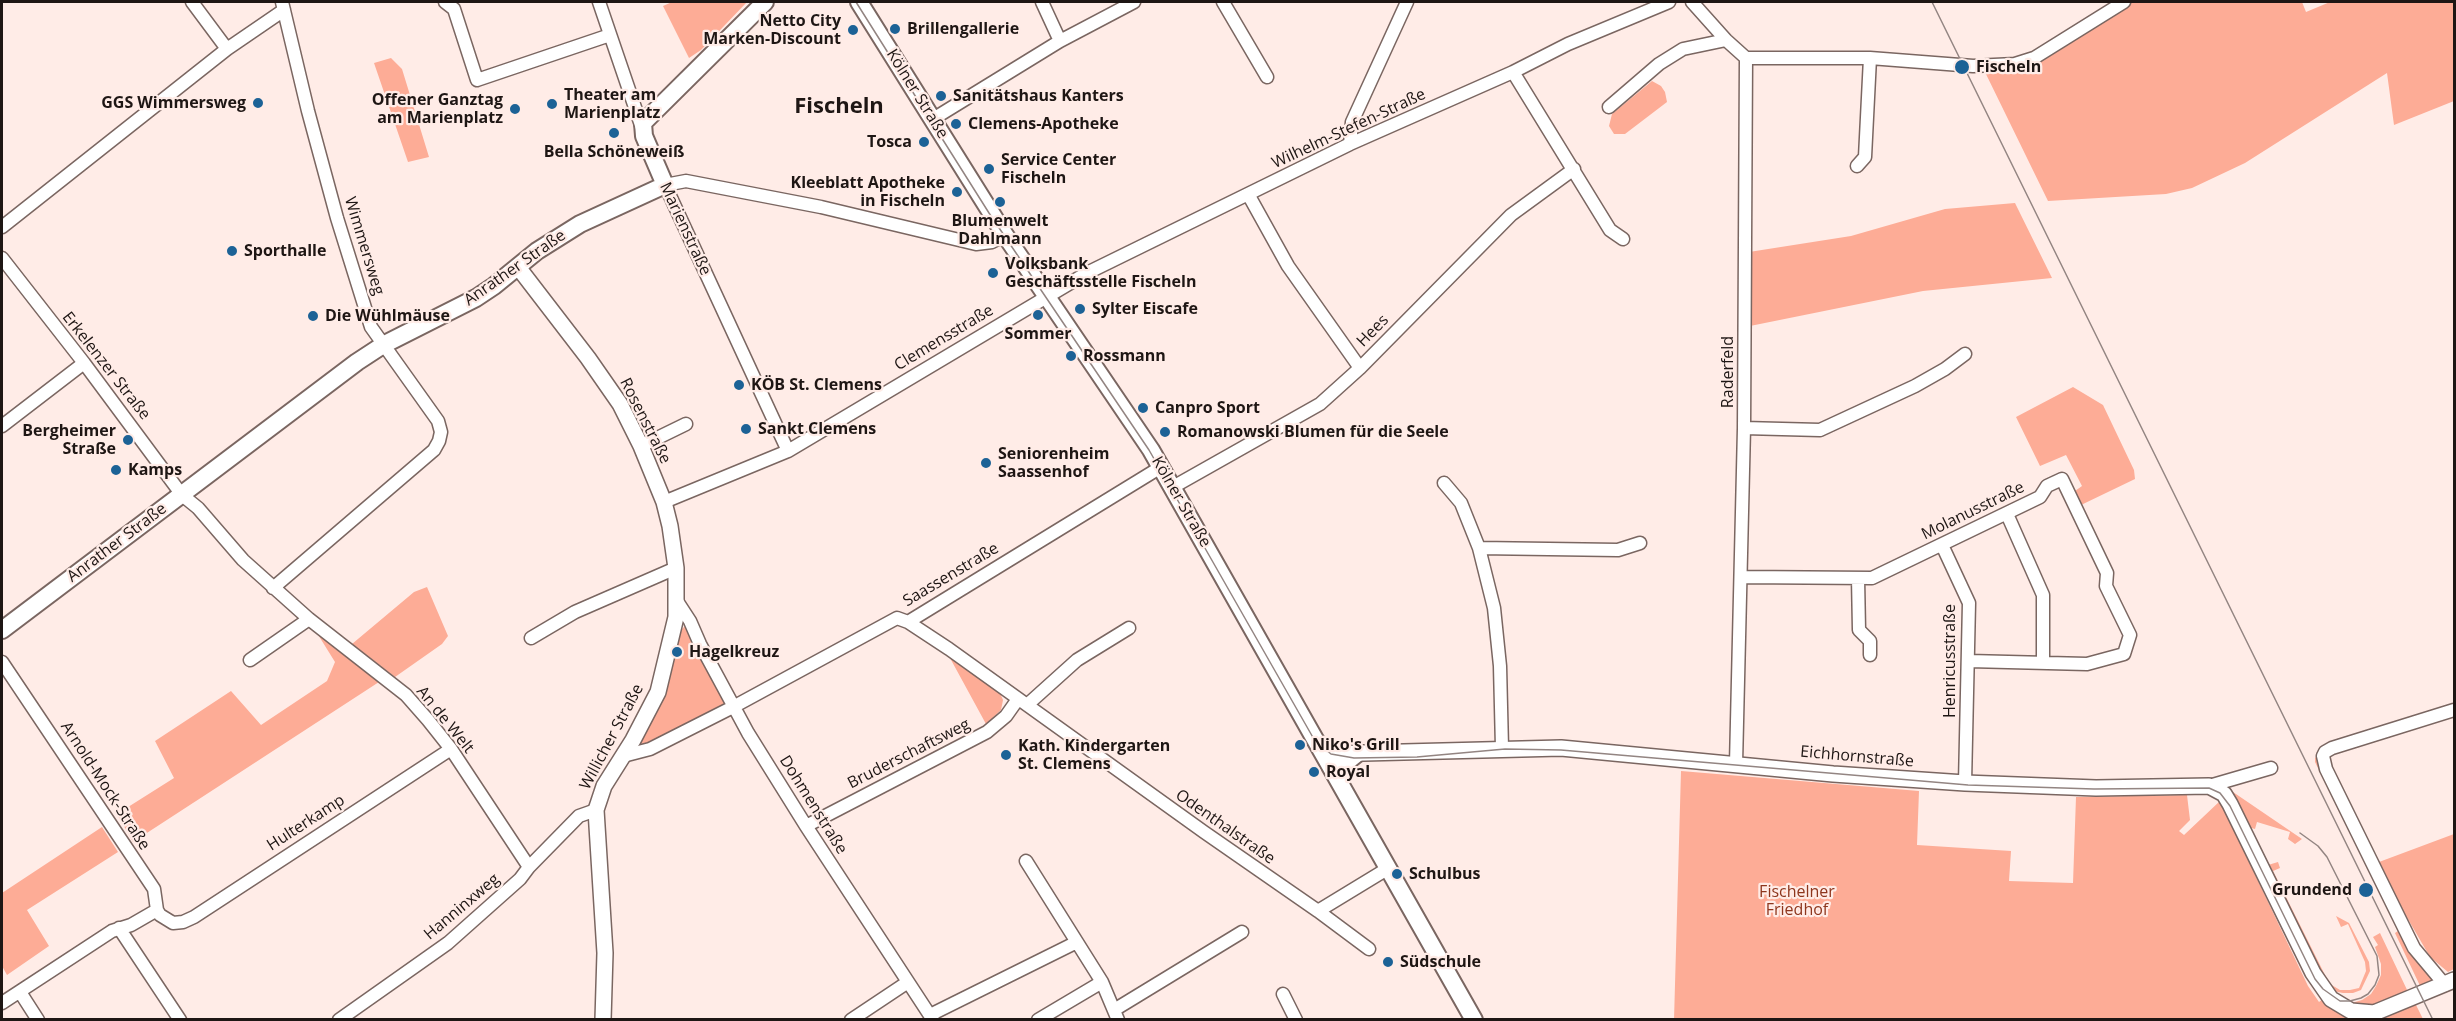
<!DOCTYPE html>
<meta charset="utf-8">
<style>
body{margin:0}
#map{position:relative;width:2456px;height:1021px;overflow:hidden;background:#ffece7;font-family:"Open Sans",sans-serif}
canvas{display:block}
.frame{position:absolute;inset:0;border:3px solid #1e1614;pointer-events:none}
</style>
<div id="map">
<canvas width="2456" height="1021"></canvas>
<div class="frame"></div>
</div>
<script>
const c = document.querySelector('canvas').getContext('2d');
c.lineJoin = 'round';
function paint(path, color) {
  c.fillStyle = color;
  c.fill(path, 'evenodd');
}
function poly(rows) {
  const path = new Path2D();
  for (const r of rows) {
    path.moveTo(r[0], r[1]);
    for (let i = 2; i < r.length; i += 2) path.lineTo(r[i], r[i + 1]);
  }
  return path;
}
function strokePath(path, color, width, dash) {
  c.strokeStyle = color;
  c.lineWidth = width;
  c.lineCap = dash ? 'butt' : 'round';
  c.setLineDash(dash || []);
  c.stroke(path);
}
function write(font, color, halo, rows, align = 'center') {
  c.font = font + ' "Open Sans",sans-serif';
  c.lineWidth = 4.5;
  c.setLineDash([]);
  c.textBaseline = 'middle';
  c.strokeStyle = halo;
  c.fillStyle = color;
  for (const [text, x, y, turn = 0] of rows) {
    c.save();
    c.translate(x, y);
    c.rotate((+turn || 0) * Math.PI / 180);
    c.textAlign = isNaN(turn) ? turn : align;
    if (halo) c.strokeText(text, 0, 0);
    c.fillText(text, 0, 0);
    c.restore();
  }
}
paint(poly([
 [672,2,747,2,701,50,689,58,663,6],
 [2129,2,2302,2,2306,12,2330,2,2454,2,2454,101,2394,125,2387,73,2245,163,2192,188,2166,194,2048,201,1984,70,2011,69],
 [391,58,402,69,429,157,408,162,374,63],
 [1652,81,1661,86,1665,92,1667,102,1625,134,1614,134,1609,126,1612,114],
 [2015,203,2052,278,1923,291,1750,326,1749,252,1851,236,1945,209],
 [2073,387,2103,405,2134,470,2135,479,2081,505,2075,491,2082,486,2066,455,2040,466,2016,417],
 [427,587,448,636,442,644,395,677,352,644,414,592],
 [685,626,688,628,727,706,646,747,641,745,640,740,680,631],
 [317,633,379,682,133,842,117,814,174,778,155,741,231,691,261,725,327,681,335,662],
 [952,655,998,688,1003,700,1001,710,986,724,950,658],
 [2320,754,2430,974,2432,981,2430,987,2422,990,2395,933,2398,931,2315,762,2315,758],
 [1681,771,1919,791,1917,845,2011,851,2009,881,2073,883,2076,797,2187,795,2190,820,2179,831,2184,835,2220,801,2308,986,2319,1002,2323,999,2338,1010,2415,1003,2423,1019,1674,1020],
 [2231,792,2233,792,2302,839,2295,844,2288,839,2290,832,2257,822,2255,829,2248,827],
 [102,827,118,852,27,910,49,946,7,975,2,966,2,893],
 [2454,834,2454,969,2448,972,2430,957,2405,914,2379,862],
 [2278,862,2280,868,2273,871,2325,975,2330,984,2340,990,2350,990,2359,988,2366,971,2365,962,2348,924,2341,927,2336,916,2349,923,2369,962,2370,971,2361,990,2353,993,2343,993,2333,991,2327,986,2268,865],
 [2380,933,2409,994,2374,1008,2348,1004,2362,1000,2371,994,2376,986,2381,975,2381,964,2375,947,2378,945,2373,937]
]), '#fdac96');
const minor = poly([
 [192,2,227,49],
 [445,2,454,9,477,80,610,35],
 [599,2,642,128],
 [1042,2,1060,41],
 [1223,2,1267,77],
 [1692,2,1726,40,1746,58,1744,428,1736,764],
 [1746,58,1870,58,1973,66,2015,64,2034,58,2124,2],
 [1513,72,1610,230,1623,239],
 [1609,107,1659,64,1683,49,1726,40],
 [933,119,1060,41,1134,2],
 [1350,144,1352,122,1407,2],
 [1857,166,1865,157,1870,58],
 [1248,194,1288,266,1360,368],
 [2,227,227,49,284,10],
 [2,258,84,363,182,495,198,508,243,560,309,619,406,695,428,720,451,749,529,867],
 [2,426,84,363],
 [1744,428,1820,430,1915,386,1945,369,1965,354],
 [641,446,686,424],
 [788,451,665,185,686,181,821,207,976,244,992,242,1005,235],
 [1444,483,1461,503,1479,548,1494,608,1500,666,1502,748],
 [1173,487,1320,404,1360,368,1511,215,1574,169],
 [664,502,788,451,1087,273,1350,144,1513,72,1568,44,1669,2],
 [2007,514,2043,595,2043,663],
 [1942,545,1969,603,1965,783],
 [1479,548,1618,550,1640,543],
 [1741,577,1872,578,2040,497,2047,486,2062,479,2107,573,2106,586,2130,635,2124,654,2087,664,1969,661],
 [1858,578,1859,630,1870,641,1870,655],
 [273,588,434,450,439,441,441,432,438,421,371,327,337,218,308,111,282,2],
 [677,601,690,621,700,644,748,733,806,826,933,1020],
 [908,622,1161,467],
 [531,638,575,612,676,568],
 [250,660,309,619],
 [2,662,154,889,157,910,160,915,173,923,183,922,194,917,451,749],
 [1027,705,1077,660,1129,628],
 [623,756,650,749,733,707,897,618,908,622,949,649,1204,832,1318,911,1387,869],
 [2209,786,2271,768],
 [806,826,987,732,1006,716,1018,699],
 [1026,861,1102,982,1118,1020],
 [1318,911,1369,949],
 [119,928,180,1020],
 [2445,985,2414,948,2326,769,2323,756,2325,752,2332,748,2454,710],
 [20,992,38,1020],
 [1283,994,1296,1020],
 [2,1003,112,931,131,925,157,910],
 [1114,1010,1242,932],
 [930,1015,1077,942],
 [339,1020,448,943,520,879,529,867,579,816,596,810],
 [851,1020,908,982],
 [1038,1020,1102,982]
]);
const tertiary = poly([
 [518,267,588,358,620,404,641,446,664,502,670,526,676,568,676,617,658,692,633,740,604,786,596,810,605,953,603,1020],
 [1325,754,1561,748,1833,774,1965,783,2096,788,2209,786,2224,794,2230,804,2313,973,2331,999,2351,1011,2374,1013,2454,980]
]);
const secondary = poly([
 [859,2,1005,235,1151,450,1474,1020],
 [2,630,357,362,383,345,476,298,494,286,537,251,580,224,665,185,644,136,643,123,765,2],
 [1340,782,1343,765,1358,753]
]);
strokePath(minor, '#7a6661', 15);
strokePath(tertiary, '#7a6661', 18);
strokePath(secondary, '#7a6661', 20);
strokePath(minor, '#fff', 12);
strokePath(tertiary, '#fff', 15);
strokePath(secondary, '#fff', 16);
strokePath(poly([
 [856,2,989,213,1149,450,1315,741,1331,754,1354,758,1417,757,1505,749,1561,750,1968,785,2094,789,2209,788,2220,793,2230,806,2315,979,2323,989,2340,1001,2350,1001,2361,998,2368,994,2375,985,2379,975,2377,956,2327,857,2318,846,2300,833],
 [1932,2,2433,1020]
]), '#938582', 1.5);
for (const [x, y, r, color] of [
 [895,29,6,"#1c6296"],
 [853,30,6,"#1c6296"],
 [1962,67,8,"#1c6296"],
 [941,96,6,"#1c6296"],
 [258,103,6,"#1c6296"],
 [552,104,6,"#1c6296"],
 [515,109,6,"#1c6296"],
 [956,124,6,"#1c6296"],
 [614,133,6,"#1c6296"],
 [924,142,6,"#1c6296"],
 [989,169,6,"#1c6296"],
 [957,192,6,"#1c6296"],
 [1000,202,6,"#1c6296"],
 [232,251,6,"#1c6296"],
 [993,273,6,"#1c6296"],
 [1080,309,6,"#1c6296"],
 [1038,315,6,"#1c6296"],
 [313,316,6,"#1c6296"],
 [1071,356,6,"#1c6296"],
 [739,385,6,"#1c6296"],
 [1143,408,6,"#1c6296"],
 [746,429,6,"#1c6296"],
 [1165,432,6,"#1c6296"],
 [128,440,6,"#1c6296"],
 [986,463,6,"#1c6296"],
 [116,470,6,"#1c6296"],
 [677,652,6,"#1c6296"],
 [1300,745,6,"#1c6296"],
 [1006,755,6,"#1c6296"],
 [1314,772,6,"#1c6296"],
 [1397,874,6,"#1c6296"],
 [2366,890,8,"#1c6296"],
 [1388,962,6,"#1c6296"]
]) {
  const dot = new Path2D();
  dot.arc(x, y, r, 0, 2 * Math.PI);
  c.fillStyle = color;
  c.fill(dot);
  strokePath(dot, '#ffece7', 2);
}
write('bold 16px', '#1e1614', '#ffece7', [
 ["Netto City",841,21,"right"],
 ["Marken-Discount",841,39,"right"],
 ["Brillengallerie",907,29],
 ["Fischeln",1976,67],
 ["Theater am",564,95],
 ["Marienplatz",564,113],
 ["Sanitätshaus Kanters",953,96],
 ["Offener Ganztag",503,100,"right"],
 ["am Marienplatz",503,118,"right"],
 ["GGS Wimmersweg",246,103,"right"],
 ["Clemens-Apotheke",968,124],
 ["Tosca",912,142,"right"],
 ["Bella Schöneweiß",614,152,"center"],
 ["Service Center",1001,160],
 ["Fischeln",1001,178],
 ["Kleeblatt Apotheke",945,183,"right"],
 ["in Fischeln",945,201,"right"],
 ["Blumenwelt",1000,221,"center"],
 ["Dahlmann",1000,239,"center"],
 ["Sporthalle",244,251],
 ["Volksbank",1005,264],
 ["Geschäftsstelle Fischeln",1005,282],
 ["Sylter Eiscafe",1092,309],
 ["Die Wühlmäuse",325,316],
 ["Sommer",1038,334,"center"],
 ["Rossmann",1083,356],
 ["KÖB St. Clemens",751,385],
 ["Canpro Sport",1155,408],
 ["Sankt Clemens",758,429],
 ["Bergheimer",116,431,"right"],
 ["Straße",116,449,"right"],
 ["Romanowski Blumen für die Seele",1177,432],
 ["Seniorenheim",998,454],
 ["Saassenhof",998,472],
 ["Kamps",128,470],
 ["Hagelkreuz",689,652],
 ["Niko's Grill",1312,745],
 ["Kath. Kindergarten",1018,746],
 ["St. Clemens",1018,764],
 ["Royal",1326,772],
 ["Schulbus",1409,874],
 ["Grundend",2352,890,"right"],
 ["Südschule",1400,962]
], 'left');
write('16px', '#1e1614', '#ffece7', [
 ["Kölner Straße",917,94,58],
 ["Wilhelm-Stefen-Straße",1349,129,-25],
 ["Marienstraße",685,229,65],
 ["Wimmersweg",364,246,73],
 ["Anrather Straße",515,268,-35],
 ["Hees",1373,331,-46],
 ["Clemensstraße",944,338,-31],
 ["Erkelenzer Straße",106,366,52],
 ["Raderfeld",1728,372,-90],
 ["Rosenstraße",645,421,63],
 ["Kölner Straße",1181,502,60],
 ["Molanusstraße",1973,511,-26],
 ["Anrather Straße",117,543,-37],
 ["Saassenstraße",951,575,-31],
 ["Henricusstraße",1950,661,-90],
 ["An de Welt",445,720,51],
 ["Willicher Straße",612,737,-62],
 ["Bruderschaftsweg",909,754,-27],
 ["Eichhornstraße",1857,757,5],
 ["Arnold-Mock-Straße",105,786,57],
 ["Dohmenstraße",813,805,58],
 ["Hulterkamp",306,823,-33],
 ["Odenthalstraße",1225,827,35],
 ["Hanninxweg",462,907,-40]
]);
write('16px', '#8e361d', '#ffece7', [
 ["Fischelner",1797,892],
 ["Friedhof",1797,910]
]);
write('bold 22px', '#1e1614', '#ffece7', [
 ["Fischeln",839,107]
]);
</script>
